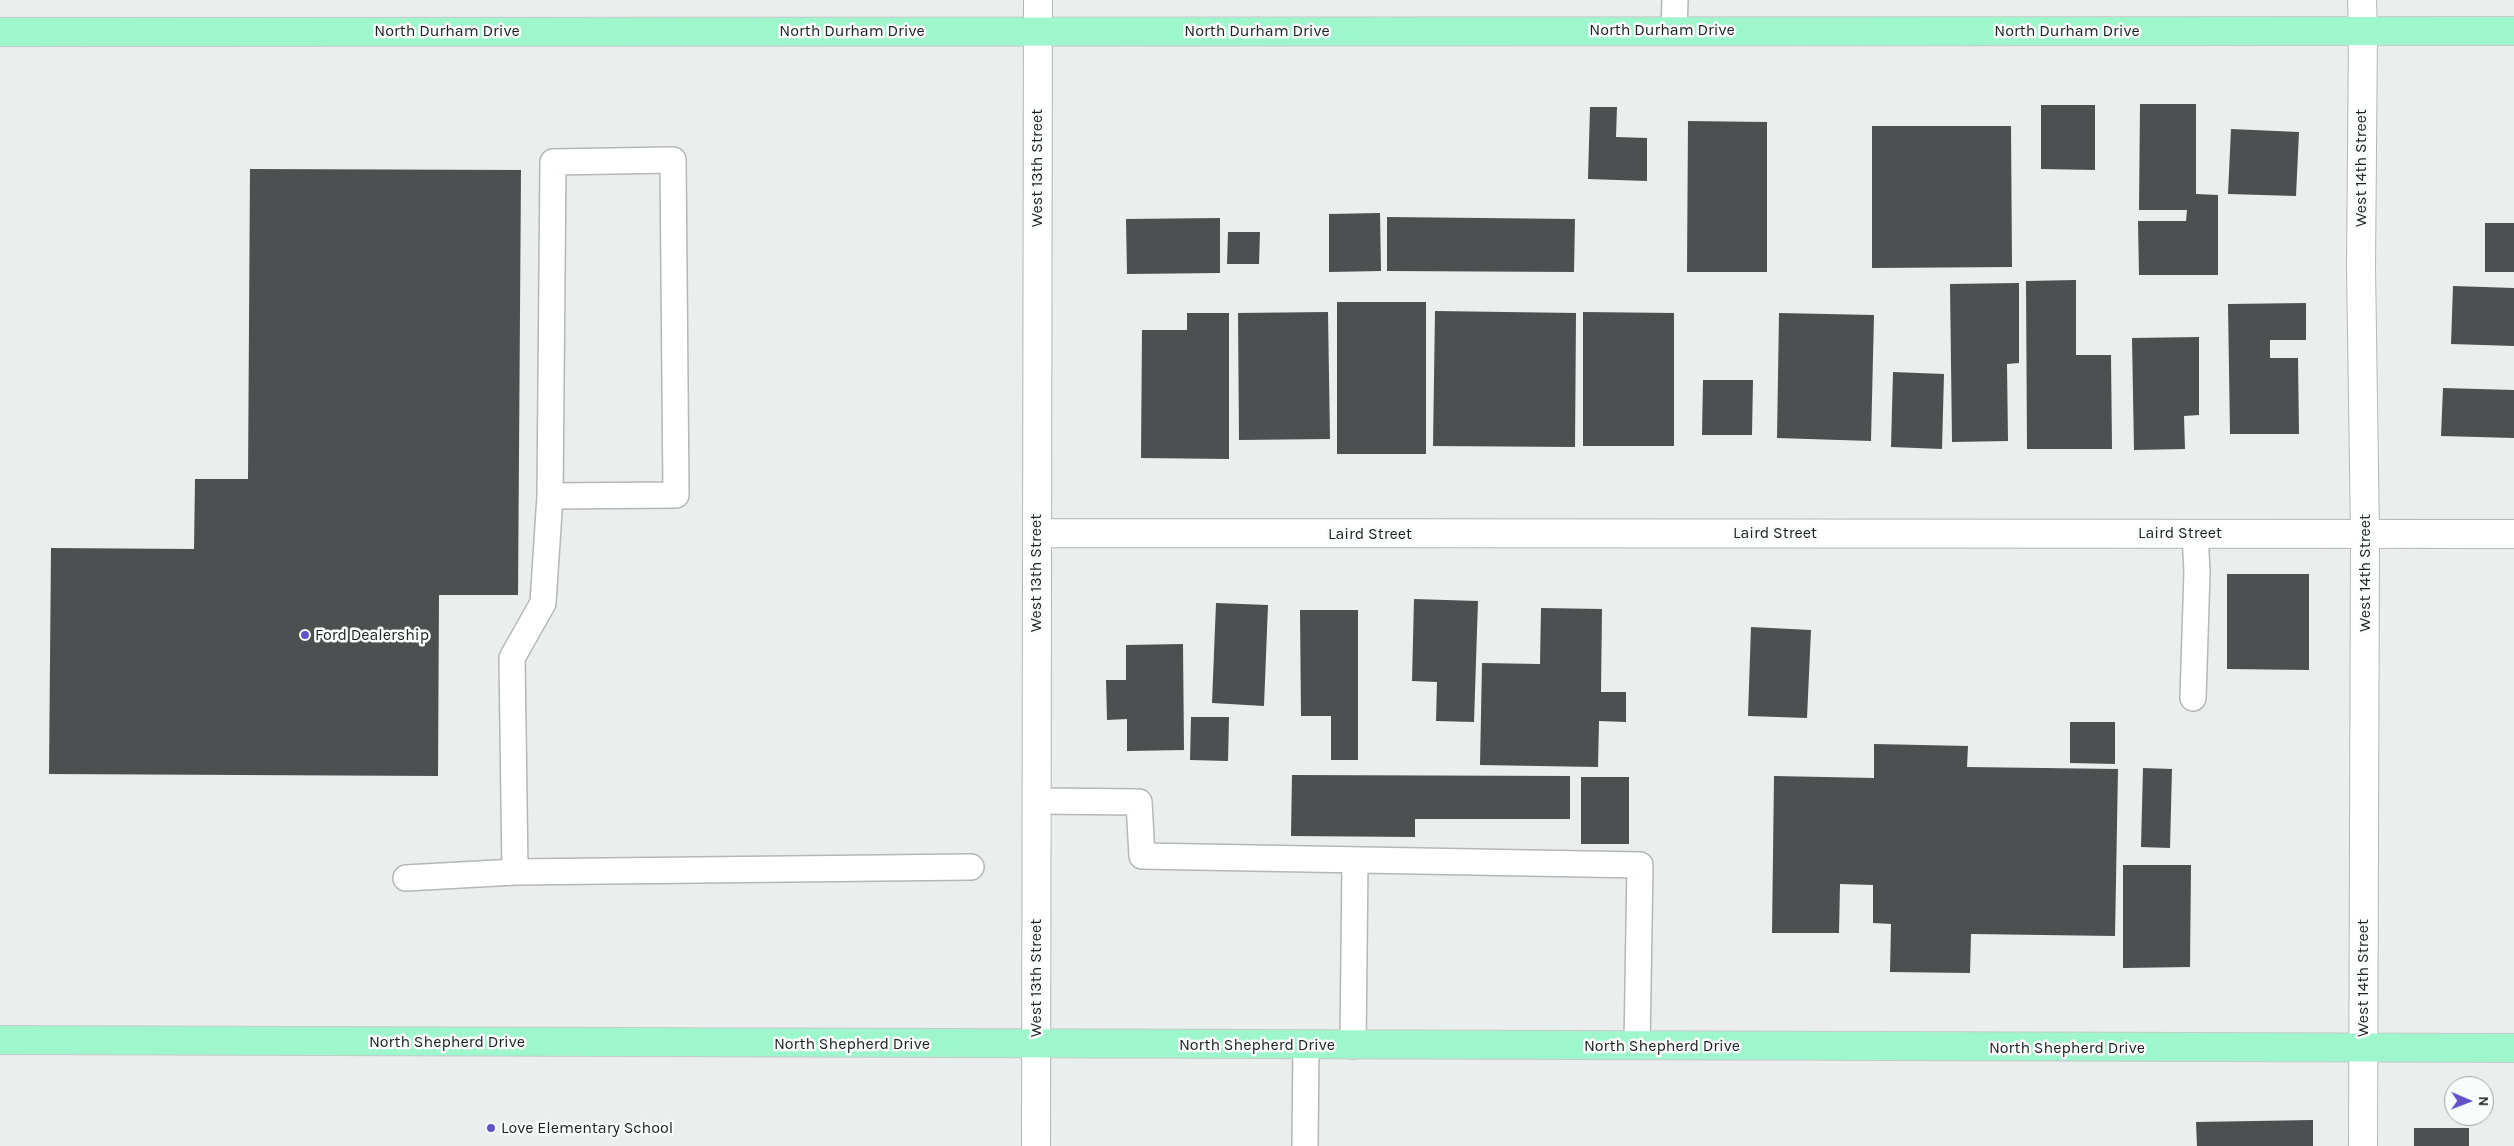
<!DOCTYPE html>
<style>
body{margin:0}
#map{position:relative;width:2514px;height:1146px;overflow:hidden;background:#eaeeed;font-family:Karla,sans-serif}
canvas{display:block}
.north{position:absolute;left:2444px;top:1076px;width:50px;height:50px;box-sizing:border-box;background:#f8fcfb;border:1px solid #a1a4a3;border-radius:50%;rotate:91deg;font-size:14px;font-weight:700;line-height:20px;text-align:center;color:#1e201f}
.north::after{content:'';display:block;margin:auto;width:18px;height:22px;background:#6450c9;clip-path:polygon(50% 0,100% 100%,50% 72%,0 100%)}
</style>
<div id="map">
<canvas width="2514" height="1146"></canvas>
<div class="north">N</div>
</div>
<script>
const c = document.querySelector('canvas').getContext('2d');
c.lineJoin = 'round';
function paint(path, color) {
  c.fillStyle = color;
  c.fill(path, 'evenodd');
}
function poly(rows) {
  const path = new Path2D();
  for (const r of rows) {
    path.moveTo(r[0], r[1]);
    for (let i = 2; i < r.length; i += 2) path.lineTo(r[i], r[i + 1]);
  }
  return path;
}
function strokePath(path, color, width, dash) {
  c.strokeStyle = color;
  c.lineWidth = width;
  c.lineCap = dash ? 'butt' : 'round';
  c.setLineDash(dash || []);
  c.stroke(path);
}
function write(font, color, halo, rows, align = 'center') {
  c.font = font + ' Karla,sans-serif';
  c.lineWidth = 5;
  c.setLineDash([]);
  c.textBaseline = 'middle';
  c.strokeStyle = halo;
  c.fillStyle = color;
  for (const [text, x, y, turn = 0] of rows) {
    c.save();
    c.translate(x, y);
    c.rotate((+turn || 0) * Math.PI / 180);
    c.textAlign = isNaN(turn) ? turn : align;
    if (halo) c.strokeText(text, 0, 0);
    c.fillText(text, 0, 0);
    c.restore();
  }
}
paint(poly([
 [2140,104,2196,104,2196,194,2218,195,2218,275,2139,275,2138,221,2186,221,2187,210,2139,210],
 [2041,105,2095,105,2095,170,2041,169],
 [1590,107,1617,107,1616,137,1647,138,1647,181,1588,179],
 [1688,121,1767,122,1767,272,1687,272],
 [1872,126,2011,126,2012,267,1872,268],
 [2231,129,2299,132,2296,196,2228,194],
 [250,169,521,170,518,595,439,595,438,776,49,774,51,548,194,549,195,479,248,479],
 [1380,213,1381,271,1329,272,1329,214],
 [1387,217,1575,219,1574,272,1387,271],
 [1220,218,1220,273,1127,274,1126,219],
 [2485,223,2514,223,2514,272,2485,272],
 [1228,232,1260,232,1259,264,1227,264],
 [2076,280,2076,355,2111,355,2112,449,2027,449,2026,281],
 [2019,283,2019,363,2007,364,2008,441,1952,442,1950,284],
 [2453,286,2514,288,2514,346,2451,344],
 [1337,302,1426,302,1426,454,1337,454],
 [2306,303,2306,340,2270,340,2270,358,2298,358,2299,434,2230,434,2228,304],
 [1435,311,1576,313,1575,447,1433,446],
 [1328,312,1330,439,1239,440,1238,313],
 [1583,312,1674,313,1674,446,1583,446],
 [1187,313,1229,313,1229,459,1141,458,1142,330,1187,330],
 [1779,313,1874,315,1871,441,1777,438],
 [2199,337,2199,415,2184,416,2185,449,2134,450,2132,338],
 [1893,372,1944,374,1942,449,1891,447],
 [1703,380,1753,380,1752,435,1702,435],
 [2443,388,2514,390,2514,438,2441,436],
 [2227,574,2309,574,2309,670,2227,669],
 [1414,599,1478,601,1474,722,1436,721,1437,682,1412,681],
 [1216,603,1268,605,1264,706,1212,703],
 [1541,608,1602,609,1601,692,1626,692,1626,722,1599,721,1598,767,1480,765,1482,663,1540,664],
 [1300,610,1358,610,1358,760,1331,760,1331,716,1301,716],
 [1751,627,1811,630,1807,718,1748,716],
 [1183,644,1184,750,1127,751,1127,719,1107,720,1106,680,1126,680,1126,645],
 [1191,717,1229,717,1228,761,1190,760],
 [2070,722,2115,722,2115,764,2070,763],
 [1874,744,1968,746,1967,767,2118,769,2115,936,1971,934,1970,973,1890,972,1891,924,1873,923,1873,885,1840,884,1839,933,1772,933,1774,776,1874,778],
 [2143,768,2172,769,2170,848,2141,847],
 [1292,775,1570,776,1570,819,1415,819,1415,837,1291,836],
 [1581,777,1629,777,1629,844,1581,844],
 [2123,865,2191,865,2190,967,2123,968],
 [2313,1120,2313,1146,2197,1146,2196,1122],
 [2414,1128,2469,1128,2469,1146,2414,1146]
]), '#4c5050');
const service = poly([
 [1674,30,1675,0],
 [2193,698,2197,572,2195,533],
 [1036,801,1139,802,1142,856,1640,865,1637,1046],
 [515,872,971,867],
 [406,878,515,872,512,658,543,603,550,496,676,495,673,160,553,162,550,496],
 [1353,1046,1355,860],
 [1305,1146,1306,1046]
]);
const minor = poly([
 [2362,0,2363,32],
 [1037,533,2514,534],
 [1036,1146,1038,0]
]);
const tertiary = poly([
 [2363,32,2361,267,2365,534,2363,1146]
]);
const primary = poly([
 [0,32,2514,31],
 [0,1040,2514,1048]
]);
strokePath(service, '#b3b7b6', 28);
strokePath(minor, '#b3b7b6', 30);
strokePath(tertiary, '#b3b7b6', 30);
strokePath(primary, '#c9c9c9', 30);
strokePath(service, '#fff', 25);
strokePath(minor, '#fff', 28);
strokePath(tertiary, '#fff', 28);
strokePath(primary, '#9df6cc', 28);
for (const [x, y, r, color] of [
 [305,635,5,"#6450c9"],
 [491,1128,5,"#6450c9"]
]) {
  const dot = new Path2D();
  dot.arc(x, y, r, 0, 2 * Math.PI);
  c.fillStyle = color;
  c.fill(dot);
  strokePath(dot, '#f8fcfb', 2);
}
write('16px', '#1e201f', '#f8fcfb', [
 ["North Durham Drive",1662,30],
 ["North Durham Drive",447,31],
 ["North Durham Drive",852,31],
 ["North Durham Drive",1257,31],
 ["North Durham Drive",2067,31],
 ["West 13th Street",1037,168,-90],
 ["West 14th Street",2361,168,-90],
 ["Laird Street",1775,533],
 ["Laird Street",2180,533],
 ["Laird Street",1370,534],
 ["West 13th Street",1036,573,-90],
 ["West 14th Street",2365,573,-90],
 ["West 13th Street",1036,978,-90],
 ["West 14th Street",2363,978,-90],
 ["North Shepherd Drive",447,1042],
 ["North Shepherd Drive",852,1044],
 ["North Shepherd Drive",1257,1045],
 ["North Shepherd Drive",1662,1046],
 ["North Shepherd Drive",2067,1048]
]);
write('16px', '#1e201f', '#f8fcfb', [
 ["Ford Dealership",315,635],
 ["Love Elementary School",501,1128]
], 'left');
</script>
